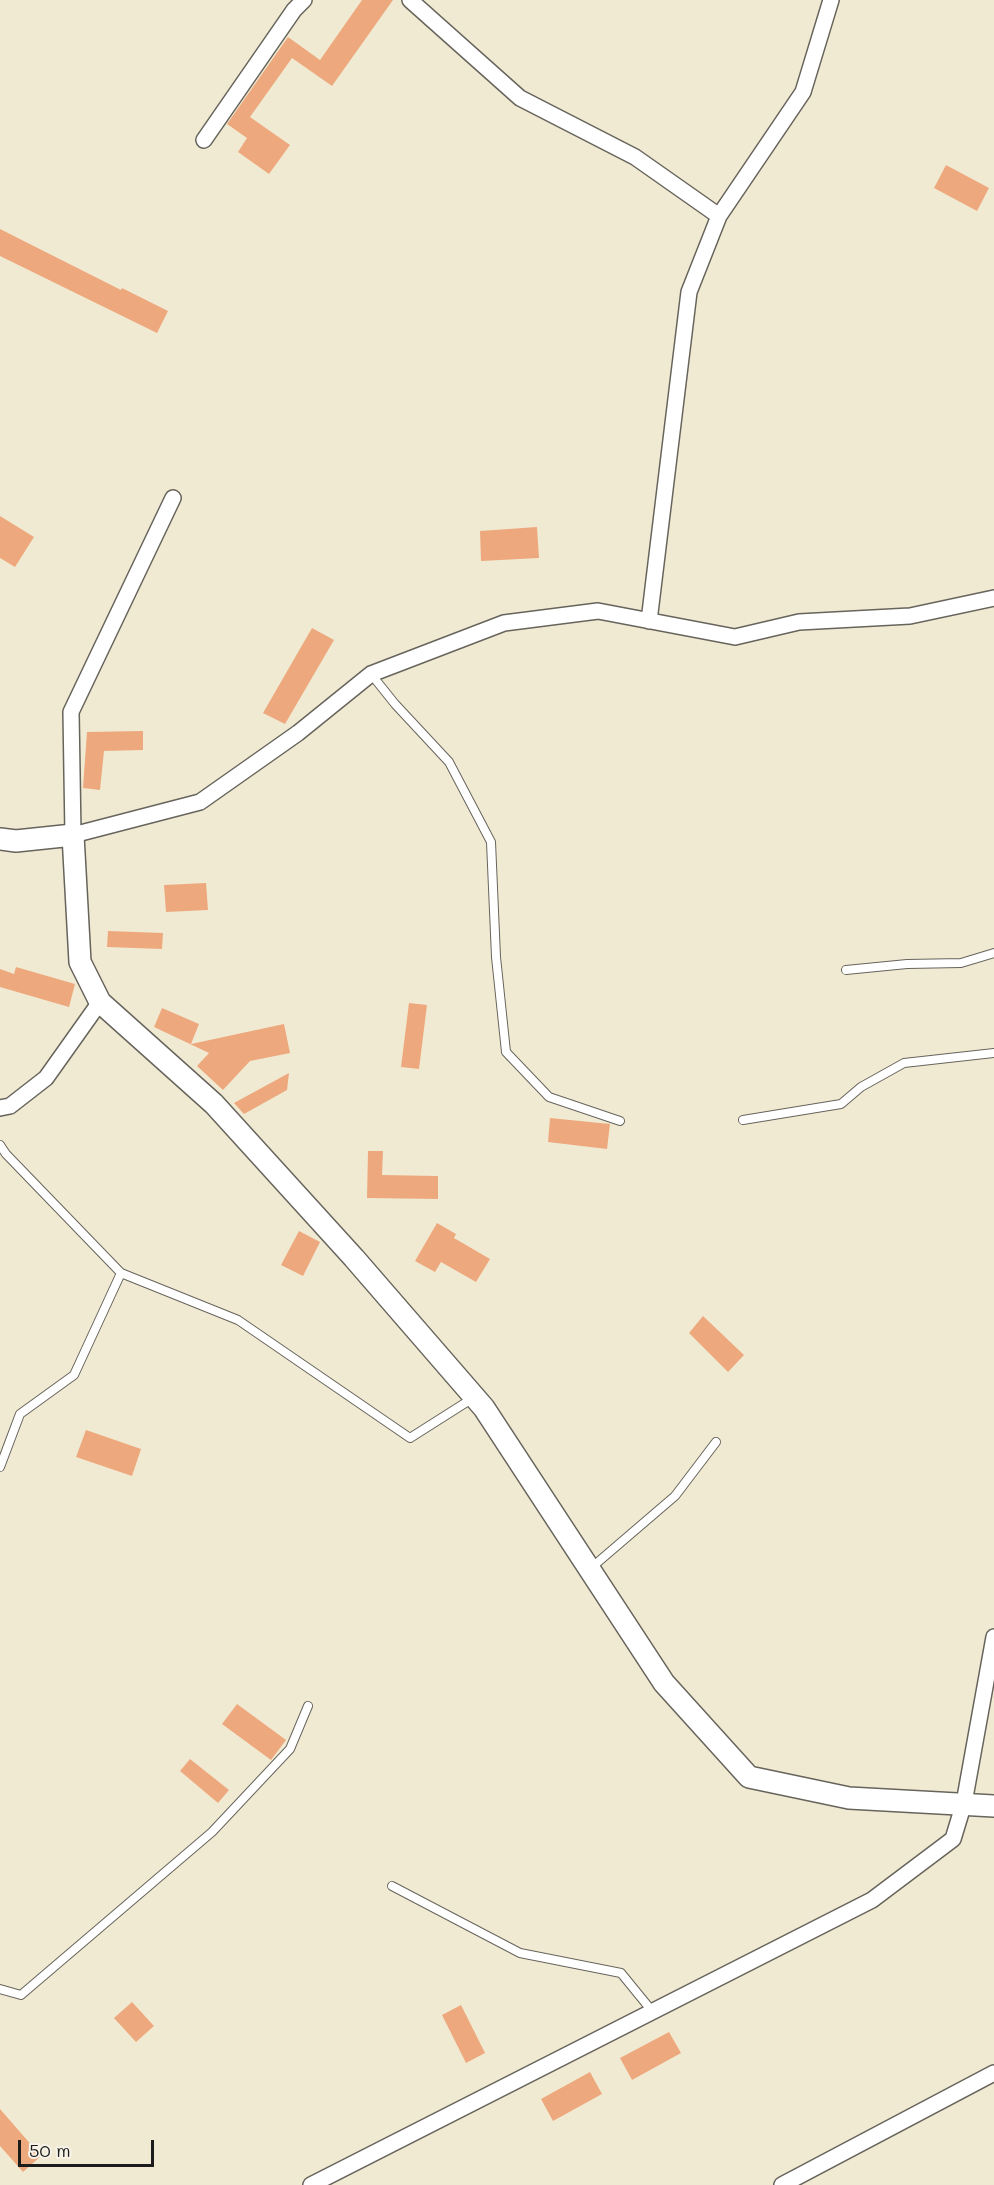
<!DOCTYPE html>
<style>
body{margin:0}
#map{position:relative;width:994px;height:2185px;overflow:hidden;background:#f1ead3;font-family:Mali,sans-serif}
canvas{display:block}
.scale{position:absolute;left:18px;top:2140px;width:136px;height:27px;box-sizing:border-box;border:3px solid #1c1c1c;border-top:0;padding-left:8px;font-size:18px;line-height:21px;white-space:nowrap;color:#1c1c1c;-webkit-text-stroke:4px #f7f3e8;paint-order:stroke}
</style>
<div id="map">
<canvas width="994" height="2185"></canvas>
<div class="scale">50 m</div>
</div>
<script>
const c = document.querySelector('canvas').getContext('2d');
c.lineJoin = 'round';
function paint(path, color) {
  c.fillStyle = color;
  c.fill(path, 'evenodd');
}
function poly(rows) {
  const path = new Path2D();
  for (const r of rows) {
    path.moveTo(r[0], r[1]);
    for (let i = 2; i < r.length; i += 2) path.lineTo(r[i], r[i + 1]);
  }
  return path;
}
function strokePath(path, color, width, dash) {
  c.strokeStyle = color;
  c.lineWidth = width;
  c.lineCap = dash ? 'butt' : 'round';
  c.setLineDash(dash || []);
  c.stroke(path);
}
paint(poly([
 [362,0,393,0,332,86,292,58,250,117,290,145,269,174,238,152,247,138,227,124,288,37,320,60],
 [946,165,989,188,977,211,934,188],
 [0,229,121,290,122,288,168,311,157,333,0,256],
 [0,516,34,537,15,567,0,558],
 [537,527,539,558,481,561,480,531],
 [312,628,334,640,285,724,263,713],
 [143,731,143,750,104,751,100,790,83,788,87,732],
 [206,883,208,910,166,912,164,885],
 [108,931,163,933,162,949,107,947],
 [16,967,75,984,69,1007,0,987,0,969,14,974],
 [409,1003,427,1005,419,1069,401,1067],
 [162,1008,199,1024,191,1044,284,1024,290,1053,250,1061,223,1090,197,1066,209,1053,154,1027],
 [289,1073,287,1090,244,1114,234,1103],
 [550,1118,610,1124,607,1149,548,1142],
 [368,1151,383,1151,382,1175,438,1176,438,1199,367,1198],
 [437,1223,456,1234,454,1238,490,1259,476,1282,441,1262,435,1272,415,1261],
 [299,1231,320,1242,303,1276,281,1265],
 [703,1316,744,1355,728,1372,689,1333],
 [86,1430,141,1449,132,1476,76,1457],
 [237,1704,286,1740,271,1760,222,1724],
 [190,1759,229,1790,218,1803,180,1771],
 [132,2002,154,2026,136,2042,114,2018],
 [461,2005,485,2053,466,2063,442,2015],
 [669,2032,681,2053,632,2080,620,2058],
 [590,2072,602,2094,553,2121,541,2099],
 [0,2109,41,2156,23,2172,0,2146]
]), '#eda97d');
const lane = poly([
 [371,674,395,704,449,762,491,842,496,957,506,1052,549,1097,620,1121],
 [846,970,907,964,961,963,994,953],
 [743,1120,841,1104,861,1087,904,1063,994,1053],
 [0,1145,6,1154,121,1273,238,1320,410,1438,473,1398],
 [0,1467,20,1414,74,1375,121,1273],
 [591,1568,675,1496,716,1442],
 [392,1886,520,1953,621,1973,652,2011],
 [0,1989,21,1995,212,1832,290,1749,308,1706]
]);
const street = poly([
 [410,0,520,98,635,157,719,216],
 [204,140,294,10,304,0],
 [173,498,71,712,73,835,200,802,298,733,371,674,504,623,598,611,735,637,799,622,910,616,994,598],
 [649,621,689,292,719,216,803,92,831,0],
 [0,1108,10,1106,46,1078,100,1002],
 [311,2185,872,1900,953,1839,964,1803,994,1637],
 [782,2185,994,2073]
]);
const secondary = poly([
 [0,839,16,841,73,835,80,962,100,1002,214,1104,354,1258,484,1408,664,1683,749,1777,849,1798,994,1806]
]);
strokePath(lane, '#67645c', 10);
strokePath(street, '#67645c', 18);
strokePath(secondary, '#67645c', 24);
strokePath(lane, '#fff', 8);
strokePath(street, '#fff', 15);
strokePath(secondary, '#fff', 21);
</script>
